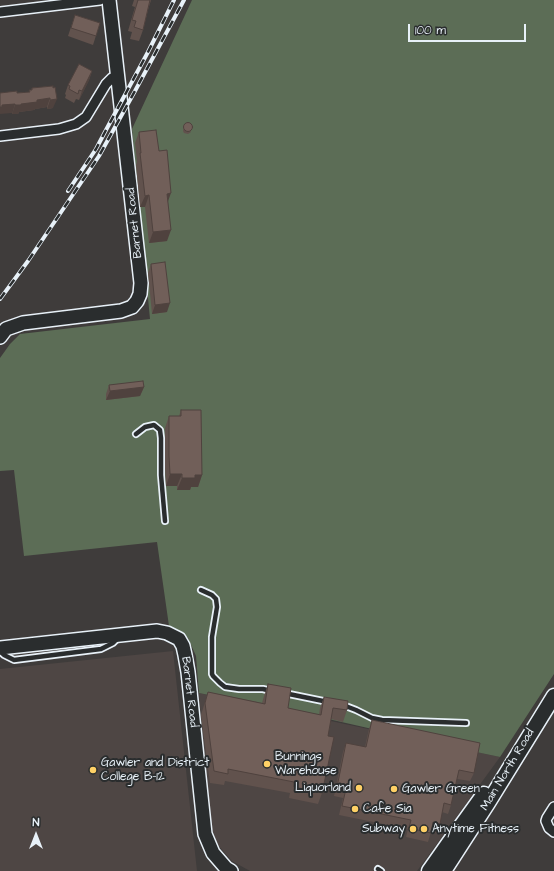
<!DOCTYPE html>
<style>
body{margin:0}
#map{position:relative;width:554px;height:871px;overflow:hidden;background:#3f3c3b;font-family:"Architects Daughter",sans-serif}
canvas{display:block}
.north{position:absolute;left:16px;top:815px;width:40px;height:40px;-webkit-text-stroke:3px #2a2d2e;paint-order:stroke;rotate:0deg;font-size:11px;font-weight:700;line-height:16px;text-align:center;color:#e8f1f8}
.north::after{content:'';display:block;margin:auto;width:14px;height:18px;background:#e8f1f8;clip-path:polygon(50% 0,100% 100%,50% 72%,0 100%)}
.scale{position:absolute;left:408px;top:24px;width:118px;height:18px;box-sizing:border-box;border:2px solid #e8f1f8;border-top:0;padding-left:5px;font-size:12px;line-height:14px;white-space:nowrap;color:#e8f1f8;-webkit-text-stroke:3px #2a2d2e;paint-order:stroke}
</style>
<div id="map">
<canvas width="554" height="871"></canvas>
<div class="north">N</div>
<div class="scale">100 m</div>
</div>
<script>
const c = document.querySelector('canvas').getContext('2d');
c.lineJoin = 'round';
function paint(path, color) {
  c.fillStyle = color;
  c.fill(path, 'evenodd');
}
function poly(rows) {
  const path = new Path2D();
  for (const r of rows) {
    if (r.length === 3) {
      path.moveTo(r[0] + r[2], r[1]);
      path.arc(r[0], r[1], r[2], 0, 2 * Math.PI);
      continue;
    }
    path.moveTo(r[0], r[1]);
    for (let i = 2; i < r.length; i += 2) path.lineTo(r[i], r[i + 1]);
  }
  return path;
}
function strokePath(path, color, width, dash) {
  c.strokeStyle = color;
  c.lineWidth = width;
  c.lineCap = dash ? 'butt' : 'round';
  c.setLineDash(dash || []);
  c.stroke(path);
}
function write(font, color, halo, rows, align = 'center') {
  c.font = font + ' "Architects Daughter",sans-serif';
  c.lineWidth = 4;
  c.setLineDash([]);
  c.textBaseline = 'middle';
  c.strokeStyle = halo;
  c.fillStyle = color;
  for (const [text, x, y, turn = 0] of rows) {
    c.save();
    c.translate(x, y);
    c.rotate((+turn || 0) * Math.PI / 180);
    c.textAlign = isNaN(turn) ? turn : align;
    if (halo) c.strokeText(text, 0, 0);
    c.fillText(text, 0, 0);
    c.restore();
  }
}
paint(poly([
 [173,651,197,871,0,871,0,669],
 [199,693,500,757,417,871,250,871,232,861,217,844,209,820]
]), '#4e4644');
paint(poly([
 [192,0,554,0,554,674,500,757,438,744,324,718,199,693,196,656,188,638,169,626,157,542,24,556,14,470,0,471,0,358,10,344,20,334,150,319,132,129]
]), '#5c6d56');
const lane = poly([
 [136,434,145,427,154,425,160,430,161,438,161,475,165,521],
 [201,590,212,595,216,599,217,607,212,637,212,674,213,676,220,683,225,687,239,689,263,689,271,691],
 [0,651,4,655,14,660,101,649,113,643,118,638],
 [284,693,328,702],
 [343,705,356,710,372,718,382,720,466,723],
 [378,869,381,871]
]);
const street = poly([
 [0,12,100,0],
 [0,136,59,129,76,124,86,117,106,84,112,78,118,77],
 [554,807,547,818,546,821,549,828,554,832]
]);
const secondary = poly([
 [0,337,6,329,23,323,121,311,132,307,137,301,140,294,141,283,109,0],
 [0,648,157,631,167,633,179,639,183,646,185,655,188,672,205,834,213,853,226,868,231,871]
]);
const primary = poly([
 [429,871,448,844,484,794],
 [444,871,488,803,554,696]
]);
strokePath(lane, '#e8f1f8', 8);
strokePath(street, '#e8f1f8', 12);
strokePath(secondary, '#e8f1f8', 16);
strokePath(primary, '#e8f1f8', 17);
strokePath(lane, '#2a2d2e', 4.5);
strokePath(street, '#2a2d2e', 9);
strokePath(secondary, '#2a2d2e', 13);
strokePath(primary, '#2a2d2e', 14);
const rail = poly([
 [68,191,96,149,106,130,148,52,174,0],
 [0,299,28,261,99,156,135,91,184,0]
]);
strokePath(rail, '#e8f1f8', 4);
strokePath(rail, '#2a2d2e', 2.5, [8]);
paint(poly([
 [134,0,151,0,148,10,143,30,139,41,130,39,132,32,128,31,135,7,132,6],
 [75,15,100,23,93,45,68,36],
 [92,71,89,80,79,100,76,99,74,103,65,98,66,95,65,94,68,85],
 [53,86,53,108,47,109,47,107,35,109,34,110,19,112,18,114,12,114,12,113,17,93,29,92,29,90,31,90,32,88],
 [185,124,191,132,188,134,184,133,183,131],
 [139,132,159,151,168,202,167,241,149,243,145,207,140,207,136,165,137,162,135,143],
 [151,264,167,312,152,314,148,273],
 [109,385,144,387,140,396,106,400,106,394],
 [181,410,202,475,198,487,191,487,190,490,177,490,177,486,166,486,165,468,165,428,169,416,179,416],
 [268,684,288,708,319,715,320,708,324,697,347,710,343,722,331,719,328,736,322,793,318,804,289,798,290,793,225,781,224,785,210,783,201,715,208,692,262,703,264,696],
 [372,720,474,773,470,781,457,779,451,805,448,814,442,812,440,824,436,833,431,832,428,842,406,837,408,829,339,815,343,798,334,796,343,752,346,743,365,747,369,729]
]), '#61524d');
paint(poly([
 [92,71,89,80,79,100,82,91],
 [50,98,47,107,35,109,34,110,19,112,18,114,12,114,15,105,37,100],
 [57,99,53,108,47,109,50,100],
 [15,104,12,113,0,114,0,107,2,105],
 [171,193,167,204,167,194],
 [149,195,145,207,140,207,145,196],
 [171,230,167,241,149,243,153,232],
 [170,303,167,312,152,314,155,305],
 [144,387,140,396,106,400,110,391],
 [170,474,182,474,177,486,166,486],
 [195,475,202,475,198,487,191,487,190,490,177,490,182,478]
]), '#4f423e');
const building = poly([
 [138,0,150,0,143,30,134,27,136,21,132,20,138,0],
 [75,15,100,23,96,36,71,28,75,15],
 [79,64,92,71,82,91,79,90,78,94,69,89,70,86,68,85,79,64],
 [53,86,53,88,55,87,57,99,50,100,50,98,37,100,37,102,21,104,21,105,15,105,15,104,2,105,2,107,0,107,0,93,17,91,17,93,30,92,29,90,32,90,32,88,53,86],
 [188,127,4.5],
 [156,130,159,151,167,150,171,193,167,194,171,230,153,232,149,195,145,196,140,153,141,153,139,132,156,130],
 [165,262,170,303,155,305,151,264,165,262],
 [143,381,144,387,110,391,109,385,143,381],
 [181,410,201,410,202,475,195,475,195,478,182,478,182,474,170,474,169,456,169,416,181,416,181,410],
 [268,684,291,688,288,708,321,715,324,697,348,701,347,710,333,708,328,736,334,737,322,793,294,787,294,782,228,769,228,774,214,771,205,703,208,692,265,704,268,684],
 [372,720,480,743,474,773,459,770,451,805,444,803,440,824,433,822,431,833,409,828,411,820,342,806,346,789,337,787,346,743,366,747,372,720]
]);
paint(building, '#715f59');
strokePath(building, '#4f423e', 1);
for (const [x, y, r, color] of [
 [267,764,4,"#ffd166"],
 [93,770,4,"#ffd166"],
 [359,788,4,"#ffd166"],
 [394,789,4,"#ffd166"],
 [355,809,4,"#ffd166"],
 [413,829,4,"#ffd166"],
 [424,829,4,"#ffd166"]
]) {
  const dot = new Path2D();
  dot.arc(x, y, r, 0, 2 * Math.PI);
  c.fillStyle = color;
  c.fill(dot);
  strokePath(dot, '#2a2d2e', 1.5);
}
write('12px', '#e8f1f8', '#2a2d2e', [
 ["Barnet Road",135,223,-96],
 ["Barnet Road",189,692,83],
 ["Main North Road",508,770,-59]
]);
write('12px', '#e8f1f8', '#2a2d2e', [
 ["Bunnings",275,757],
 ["Warehouse",275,771],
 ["Gawler and District",101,763],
 ["College B-12",101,777],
 ["Liquorland",351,788,"right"],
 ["Gawler Green",402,789],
 ["Cafe Sia",363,809],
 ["Subway",405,829,"right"],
 ["Anytime Fitness",432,829]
], 'left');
</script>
